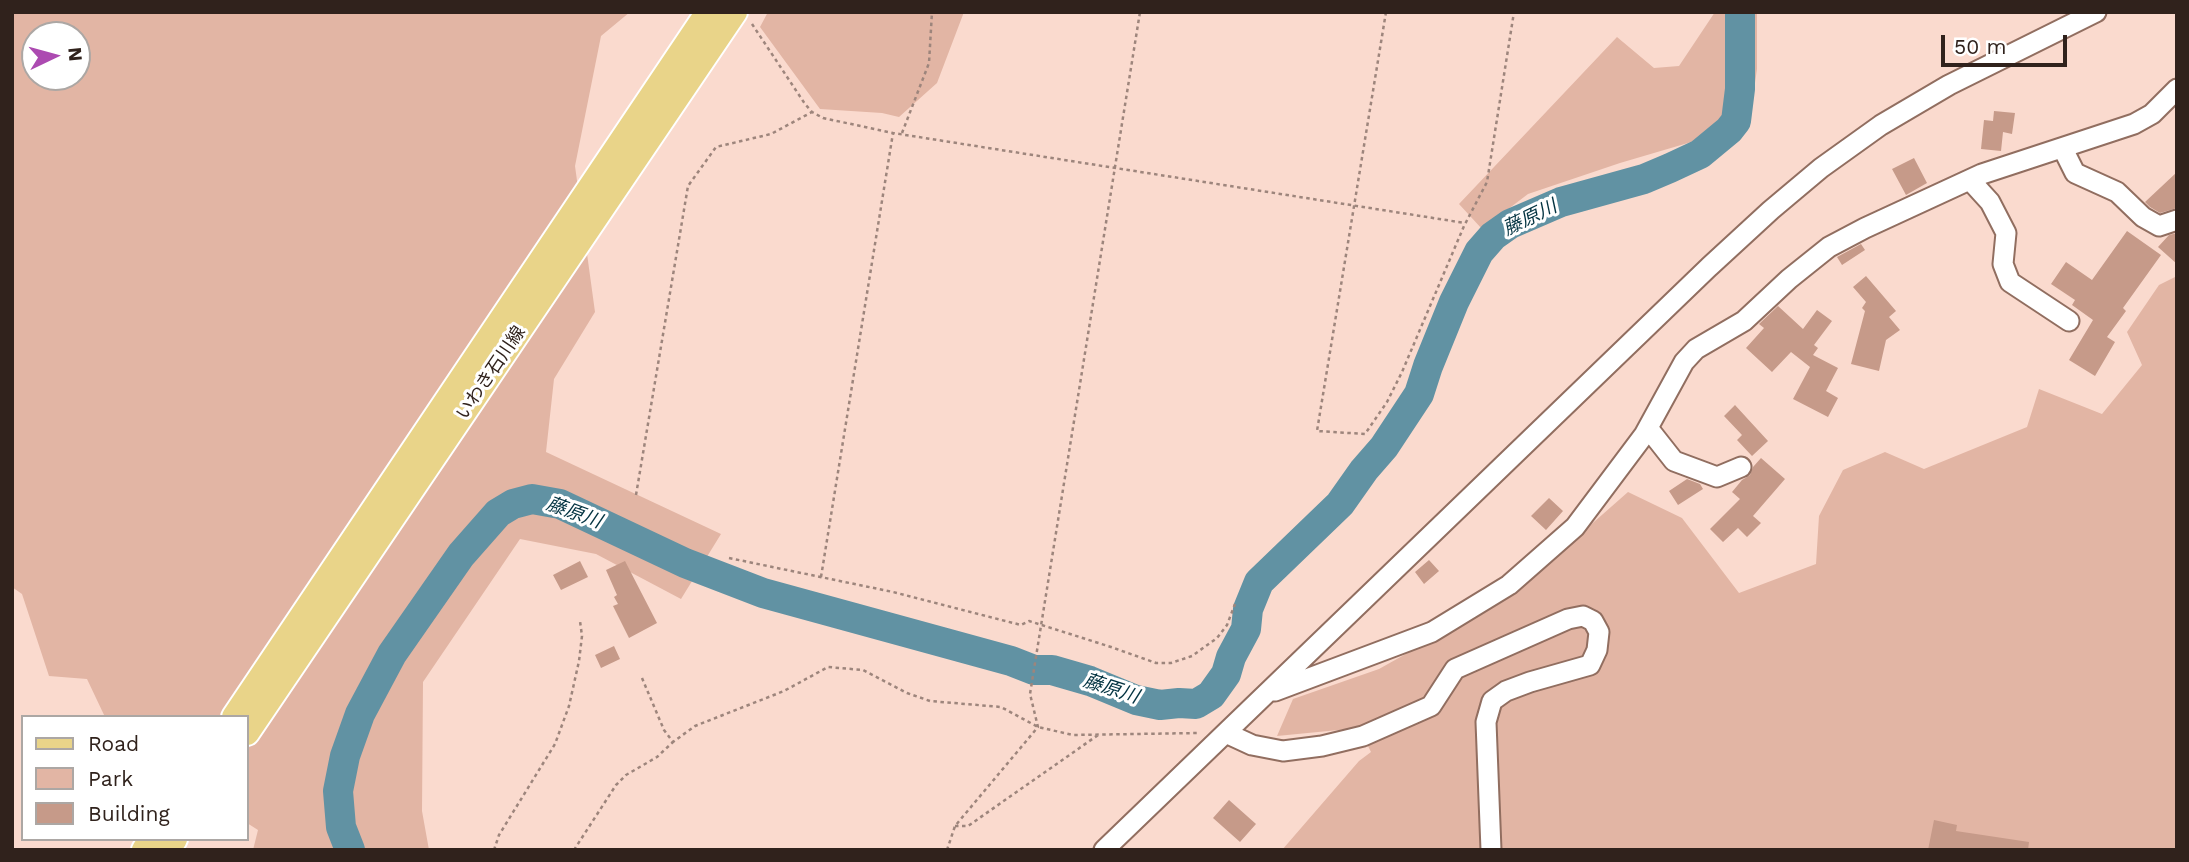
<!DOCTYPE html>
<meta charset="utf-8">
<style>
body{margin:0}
#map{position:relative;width:2189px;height:862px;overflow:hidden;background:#fadace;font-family:"Work Sans",sans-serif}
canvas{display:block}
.frame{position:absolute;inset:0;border:14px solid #30221c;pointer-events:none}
.legend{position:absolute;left:21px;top:715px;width:228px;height:126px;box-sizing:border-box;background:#fff;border:2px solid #aca7a4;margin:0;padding:9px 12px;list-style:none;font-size:21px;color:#30221c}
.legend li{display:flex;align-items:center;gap:14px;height:35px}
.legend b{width:35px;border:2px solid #aca7a4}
.north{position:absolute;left:21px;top:21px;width:70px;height:70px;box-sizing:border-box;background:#fff;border:2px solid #aca7a4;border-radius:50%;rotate:85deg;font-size:19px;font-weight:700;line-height:28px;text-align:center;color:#30221c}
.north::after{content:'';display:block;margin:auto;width:24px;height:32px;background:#ac4ab1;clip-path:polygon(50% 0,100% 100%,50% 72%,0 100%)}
.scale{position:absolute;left:1941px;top:35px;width:126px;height:32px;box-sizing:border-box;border:4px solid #30221c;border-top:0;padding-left:9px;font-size:21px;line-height:24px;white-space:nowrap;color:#30221c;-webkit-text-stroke:5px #fff;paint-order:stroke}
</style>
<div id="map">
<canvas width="2189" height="862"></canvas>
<div class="frame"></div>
<ul class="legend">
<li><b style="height:9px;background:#e9d489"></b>Road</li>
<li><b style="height:19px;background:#e2b5a4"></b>Park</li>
<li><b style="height:19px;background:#c69a89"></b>Building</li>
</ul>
<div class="north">N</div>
<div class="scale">50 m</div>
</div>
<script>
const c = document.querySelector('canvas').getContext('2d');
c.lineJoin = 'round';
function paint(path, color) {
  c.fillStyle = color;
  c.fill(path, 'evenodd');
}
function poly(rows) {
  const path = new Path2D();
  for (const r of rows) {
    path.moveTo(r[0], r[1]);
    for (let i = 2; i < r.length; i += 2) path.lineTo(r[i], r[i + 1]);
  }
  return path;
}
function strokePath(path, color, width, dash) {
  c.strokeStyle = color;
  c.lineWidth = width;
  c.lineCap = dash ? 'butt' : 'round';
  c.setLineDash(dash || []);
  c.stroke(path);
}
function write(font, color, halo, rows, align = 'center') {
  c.font = font + ' "Work Sans","Noto Sans JP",sans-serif';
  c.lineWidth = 6;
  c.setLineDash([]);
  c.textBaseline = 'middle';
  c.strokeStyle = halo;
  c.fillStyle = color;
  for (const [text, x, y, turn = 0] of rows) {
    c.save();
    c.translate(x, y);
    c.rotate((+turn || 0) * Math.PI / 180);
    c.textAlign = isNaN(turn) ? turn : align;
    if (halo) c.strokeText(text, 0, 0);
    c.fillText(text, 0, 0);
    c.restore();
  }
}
paint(poly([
 [12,12,630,12,601,36,575,166,595,312,554,379,546,452,721,534,681,599,596,554,520,539,423,682,422,811,429,850,253,850,258,830,247,823,247,717,105,717,87,679,49,676,22,594,12,587],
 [35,35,77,35,77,77,35,77],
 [768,12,964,12,937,83,899,117,882,113,820,109,760,27],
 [1715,12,1757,12,1757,69,1749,125,1620,163,1528,194,1482,229,1459,204,1617,37,1654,68,1679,66],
 [2177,276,2177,850,1282,850,1359,761,1371,752,1359,728,1277,736,1293,699,1379,669,1511,595,1628,492,1682,518,1739,593,1816,564,1819,516,1843,470,1885,452,1924,469,2027,427,2039,389,2102,414,2142,365,2127,332,2159,285]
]), '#e2b5a4');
strokePath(poly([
 [350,850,341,827,338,791,345,756,360,714,392,654,461,555,498,513,513,504,532,499,560,504,685,563,763,593,1011,661,1034,670,1052,670,1090,681,1136,700,1160,705,1179,703,1196,704,1211,695,1226,674,1231,657,1246,629,1248,609,1259,582,1340,504,1364,470,1384,447,1419,394,1428,366,1454,302,1479,252,1493,236,1510,224,1561,202,1644,179,1670,168,1700,154,1729,130,1736,121,1740,89,1740,12]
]), '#6192a3', 30);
paint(poly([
 [1994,111,2015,113,2012,134,2003,132,2001,151,1981,149,1984,120,1993,121],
 [1914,158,1927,183,1906,195,1892,169],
 [2177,172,2177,208,2160,213,2150,207,2145,202],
 [2127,231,2161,255,2123,308,2126,311,2107,337,2115,342,2095,376,2069,360,2093,320,2072,305,2075,300,2051,284,2066,262,2092,280],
 [2177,233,2177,264,2158,247,2169,235],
 [1861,244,1865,250,1842,265,1837,257],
 [1866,276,1896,311,1889,317,1900,330,1886,340,1879,371,1851,364,1865,311,1862,308,1866,302,1853,287],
 [1778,306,1803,329,1817,310,1832,321,1814,345,1818,348,1813,355,1838,368,1826,391,1838,398,1828,417,1793,399,1810,367,1791,352,1772,372,1746,348,1764,328,1759,324],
 [1735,405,1768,441,1752,456,1737,440,1742,435,1724,416],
 [1761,458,1785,479,1753,516,1761,523,1747,537,1738,528,1723,542,1710,529,1740,499,1732,492,1742,480,1750,475,1753,467],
 [1687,479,1700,484,1703,489,1678,505,1669,491],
 [1549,498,1563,511,1546,530,1531,516],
 [1429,560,1439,571,1424,584,1415,572],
 [580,561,588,577,561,590,553,575],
 [625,561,657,623,629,638,613,606,618,604,614,597,617,595,606,570],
 [614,646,620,659,601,668,595,655],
 [1229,800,1256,824,1240,842,1213,818],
 [1934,820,1957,825,1956,831,2029,842,2028,850,1928,850]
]), '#c69a89');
const minor = poly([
 [2063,149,2075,173,2117,192,2143,217,2159,226,2177,220],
 [1970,180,1990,202,2006,233,2003,264,2010,282,2069,321],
 [1648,428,1674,461,1717,477,1741,467],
 [1275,691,1432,632,1509,585,1575,527,1644,435,1684,362,1696,349,1744,321,1789,279,1829,247,1865,228,1982,174,2134,124,2152,114,2177,89],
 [1226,733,1252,745,1283,751,1322,746,1363,736,1431,706,1455,669,1568,619,1583,616,1593,621,1599,632,1597,650,1590,665,1530,682,1506,691,1492,701,1486,722,1491,850],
 [1104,850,1709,267,1771,210,1821,168,1881,125,1949,85,2096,12]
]);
const major = poly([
 [234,717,708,12],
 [247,733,735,12],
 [144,850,151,839],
 [168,850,175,839]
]);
strokePath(minor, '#916e60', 23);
strokePath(major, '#fff', 28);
strokePath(poly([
 [1386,12,1317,431,1365,434,1387,402,1402,372,1464,226,1487,182,1514,12],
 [752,24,805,104,812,112,823,118,893,133,1465,223],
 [902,133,929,63,932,12],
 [636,495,688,186,716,147,771,134,812,112],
 [729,558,893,592,1021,625,1029,621,1111,647,1156,663,1171,663,1192,656,1217,638,1227,625,1235,604],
 [821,577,893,133],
 [642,678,664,730,673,742,695,726,784,691,828,667,863,670,907,693,930,701,1001,707,1038,727,1073,735,1198,733],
 [955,826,968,826,1098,735],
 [494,850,499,835,555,744,569,706,579,661,582,636,580,621],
 [574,850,616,785,626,775,657,757,673,742],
 [947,850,955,826,1038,727,1030,694,1140,12]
]), '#9d857c', 2.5, [3.5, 3.5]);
strokePath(minor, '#fff', 19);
strokePath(major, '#e9d489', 24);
write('18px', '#30221c', '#fff', [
 ["いわき石川線",491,373,-56]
]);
write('italic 19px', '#023240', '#fff', [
 ["藤原川",1530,218,-26],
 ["藤原川",574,513,20],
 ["藤原川",1111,689,18]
]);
</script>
